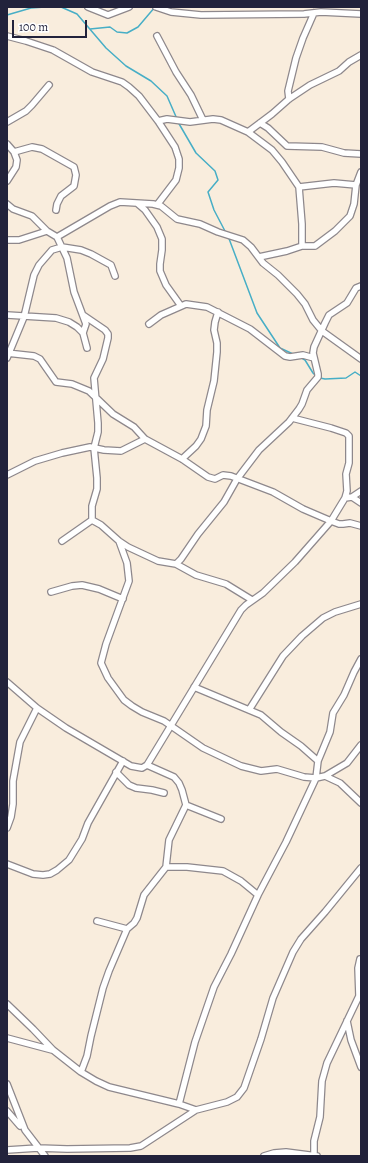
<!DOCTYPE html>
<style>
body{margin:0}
#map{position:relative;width:368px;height:1163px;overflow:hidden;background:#f9eddd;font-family:Alegreya,serif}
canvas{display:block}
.frame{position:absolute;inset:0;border:8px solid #22223b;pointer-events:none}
.scale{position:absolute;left:12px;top:20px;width:75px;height:18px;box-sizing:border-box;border:2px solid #22223b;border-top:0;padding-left:5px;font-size:12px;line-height:14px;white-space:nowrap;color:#22223b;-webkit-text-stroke:3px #fff;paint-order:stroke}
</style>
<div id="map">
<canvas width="368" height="1163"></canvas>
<div class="frame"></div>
<div class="scale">100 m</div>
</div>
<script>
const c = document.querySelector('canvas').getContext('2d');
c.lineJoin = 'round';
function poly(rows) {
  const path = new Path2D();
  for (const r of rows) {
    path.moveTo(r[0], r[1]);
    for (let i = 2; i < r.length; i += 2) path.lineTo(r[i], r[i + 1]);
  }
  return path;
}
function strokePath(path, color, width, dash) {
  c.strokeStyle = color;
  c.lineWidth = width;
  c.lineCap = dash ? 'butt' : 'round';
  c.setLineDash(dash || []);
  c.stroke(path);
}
strokePath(poly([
 [61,7,77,14,106,48,126,66,151,81,167,96,177,119],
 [7,15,31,8,45,7],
 [90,29,110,27,117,32,127,33,138,27,155,7],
 [178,122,196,153,215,171,218,180,208,192,214,210,226,233],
 [228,236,257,313,280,348,293,354],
 [300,357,305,360,313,373,317,377],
 [320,378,325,379,346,378,355,372,361,376]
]), '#47aec6', 1.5);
const minor = poly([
 [88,7,108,15,129,7],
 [156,7,171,12,201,15,304,14,321,12,361,14],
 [7,36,26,41,53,50,92,72,122,82,129,87,139,96,158,121,175,147,179,159,179,168,176,180,157,205],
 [157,36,176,72,191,95,203,120],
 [289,99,288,91,296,58,303,38,314,13],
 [158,121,167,119,190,122,213,119,221,120,248,132,272,114,289,99,310,85,339,71,349,62,361,55],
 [7,122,26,111,32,105,49,85],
 [260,123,268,128,287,146,322,147,344,153,361,154],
 [248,132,272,150,282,162,299,187,334,183,356,185],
 [7,144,14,152,17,160,16,167,7,181],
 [14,152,32,147,42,149,74,167,76,175,74,186,61,196,57,204,56,210],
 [7,204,13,209,32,216,47,231,57,237],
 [138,204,145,210,157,227,162,239,162,250,160,264,160,271,166,285,181,306],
 [7,240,19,240,47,231],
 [302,246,315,246,335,231,350,216,354,204,356,185,361,172],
 [259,257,287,251,302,246,302,224,299,187],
 [7,315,56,318,69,322,77,327,83,333,87,348],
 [83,315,105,330,108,334,108,338,103,359,94,378,98,423,98,432,94,448,97,478,97,489,92,506,92,520,101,525,119,541,128,547,158,561,176,564,181,559,198,534,224,502,237,479,259,450,289,422,299,409,302,404,307,390,318,377,318,374,313,353,314,347,325,323,329,315,347,303,356,288,361,286],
 [149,324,161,315,186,304,207,307,250,329,285,356,290,357,303,355,314,358],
 [83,333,86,324,74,292,67,258,57,237,110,206,120,202,153,204,161,206,177,219,200,224,218,232,243,240,251,247,263,263,278,275,297,294,305,304,313,320,322,331,361,359],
 [7,353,34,356,40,359,56,382,72,384,89,391,113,414,134,427,145,439,182,459,208,477,215,479,223,475,231,476,273,492,303,509,331,521,339,524,343,524,350,523,361,526],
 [7,358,24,317,34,275,39,265,52,250,62,247,81,250,91,254,111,265,115,276],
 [292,418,331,428,346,433,349,436,349,463,346,474,347,491,345,498],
 [182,459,196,446,201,439,206,426,207,410,214,381,217,352,217,343,214,330,215,322,218,312],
 [7,475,35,461,62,453,90,447,104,450,121,451,145,439],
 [352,497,361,491],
 [62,541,92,520],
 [119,541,127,563,129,581,106,644,101,663,108,678,124,700,132,706,142,712,164,721,203,748,241,766,261,771,277,769,304,777,316,778,325,776,340,783,361,803],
 [176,564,196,575,226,584,252,600],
 [51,592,72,586,82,585,99,589,123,599],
 [7,682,37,708,66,728,131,766,142,768,147,765,174,777,179,783,182,790,186,805,169,840,166,867,144,895,137,918,134,923,127,929,97,921],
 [194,687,261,715,281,732,301,746,318,761],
 [249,710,283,656,302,636,323,618,335,612,361,604],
 [147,765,241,610,246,605,263,593,295,562,331,521,345,498,352,497,361,503],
 [116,772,129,785,136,788,152,790,164,793],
 [325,776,347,763,361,745],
 [186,805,221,819],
 [7,828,11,817,13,804,13,781,20,742,37,708],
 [7,864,33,874,43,875,50,874,57,870,69,860,82,839,88,823,123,761],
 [166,867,187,867,223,871,241,881,258,895],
 [7,1004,33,1029,53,1050,81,1072,96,1081,109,1087,179,1104,196,1110],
 [347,1021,351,1040,361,1067],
 [7,1038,52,1050],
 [81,1072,87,1056,91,1036,103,988,109,971,127,929],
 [7,1084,25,1130,45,1156],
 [179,1104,195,1042,214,987,231,954,258,895,286,842,316,778,318,761,330,732,333,713,344,695,354,672,361,659],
 [7,1111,20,1126],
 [7,1150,38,1148,67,1149,130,1148,141,1146,196,1110,227,1102,237,1097,244,1088,261,1039,273,998,293,952,301,939,325,912,361,868],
 [314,1155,314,1141,320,1117,322,1081,327,1063,359,996,358,968,360,959],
 [264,1156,274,1153,286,1152,317,1156]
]);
strokePath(minor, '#8e888c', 8);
strokePath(minor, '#fff', 5.5);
</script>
